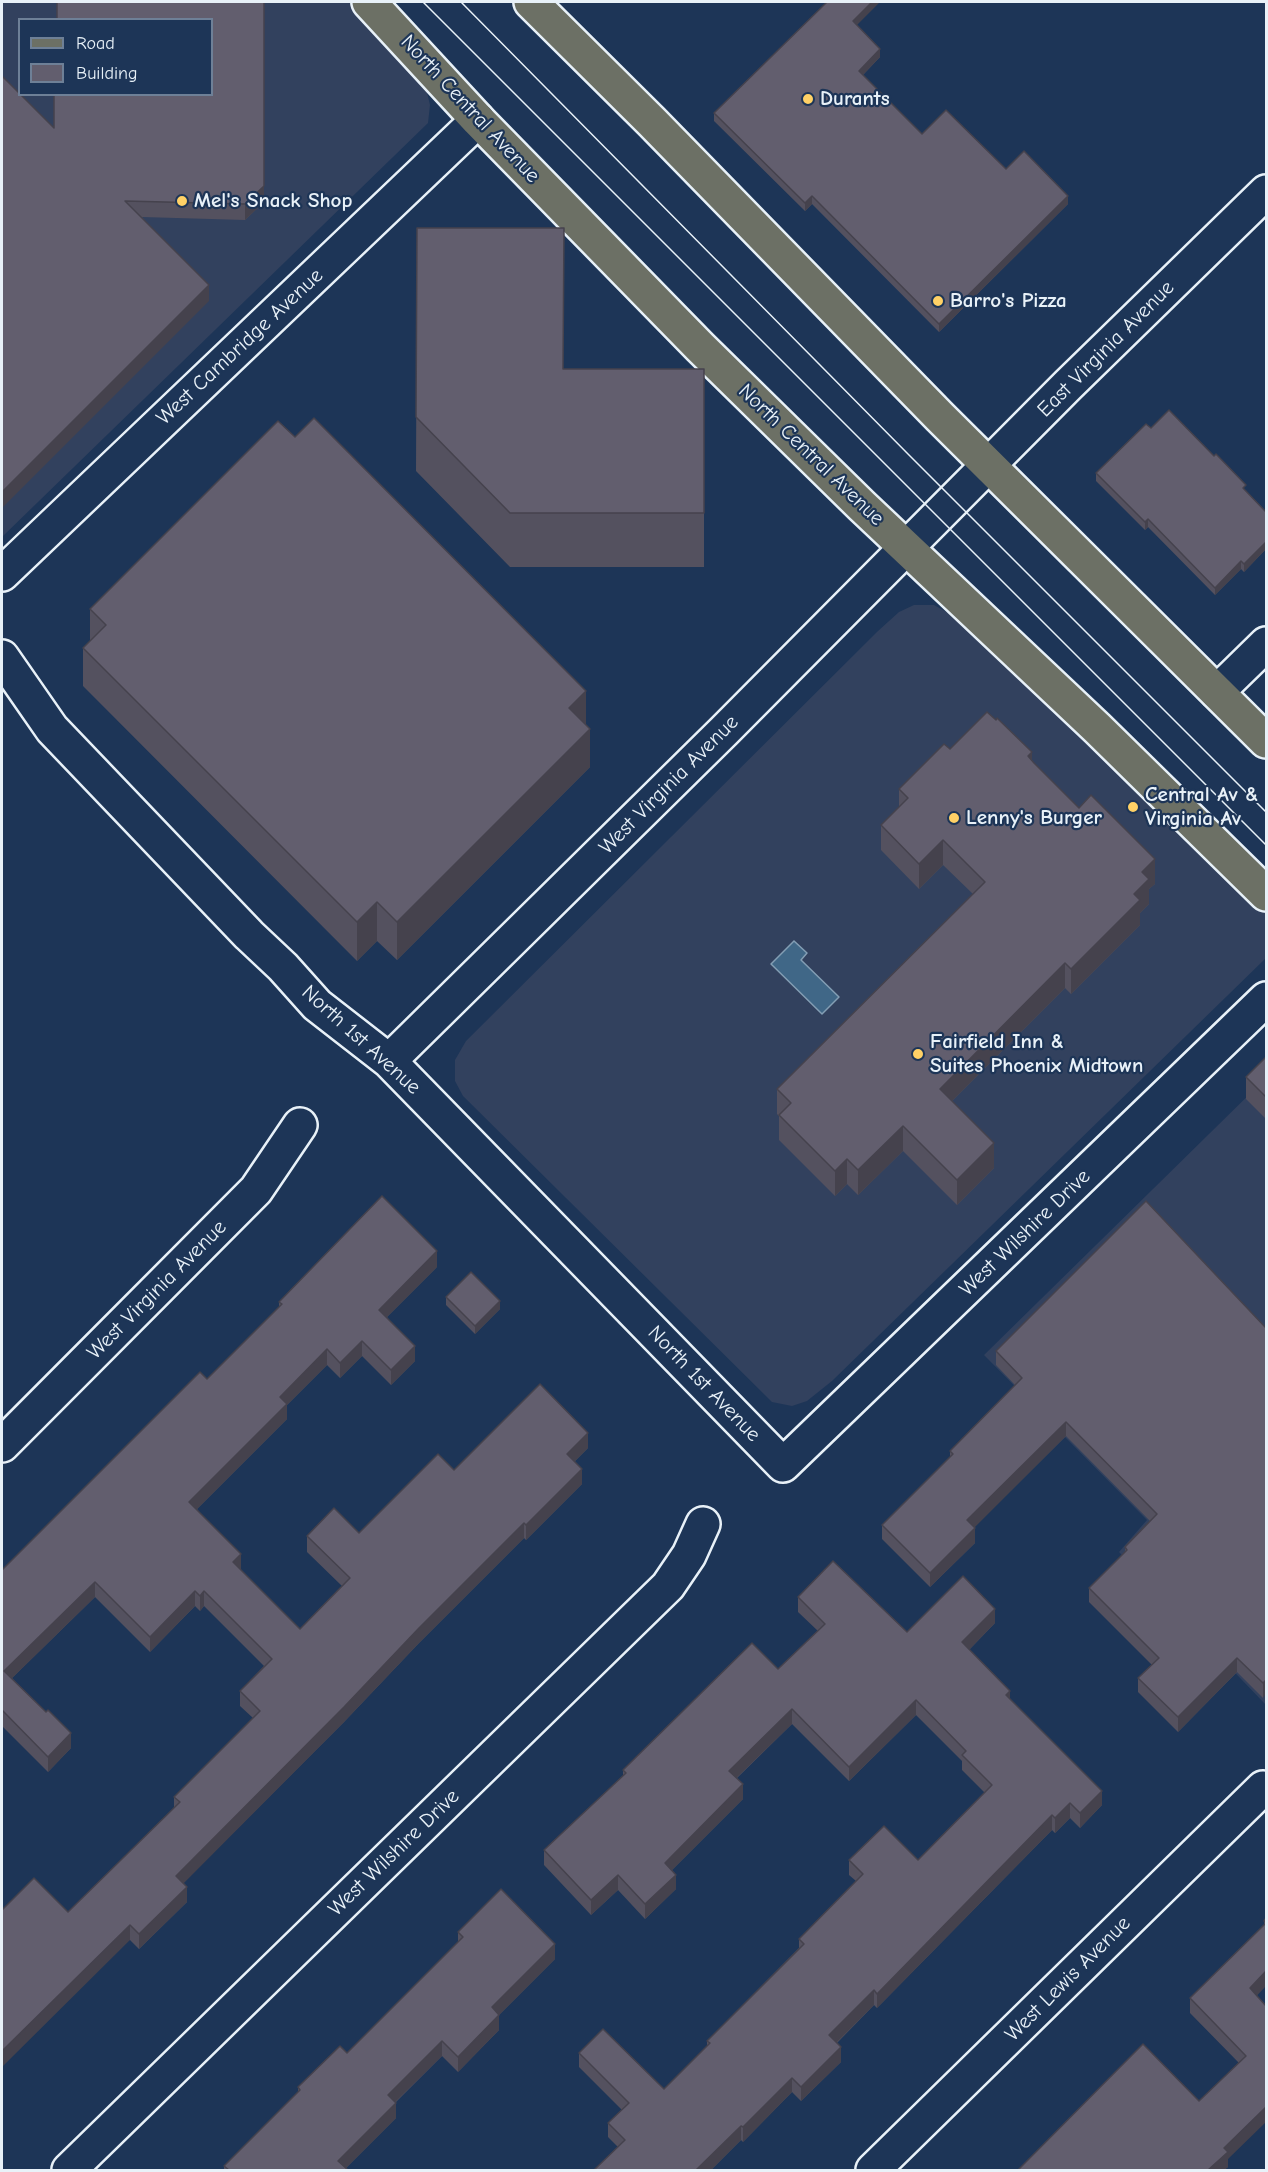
<!DOCTYPE html>
<style>
body{margin:0}
#map{position:relative;width:1268px;height:2172px;overflow:hidden;background:#1d3557;font-family:"Comic Neue",sans-serif}
canvas{display:block}
.frame{position:absolute;inset:0;border:3px solid #e8f1f8;pointer-events:none}
.legend{position:absolute;left:18px;top:18px;width:195px;height:78px;box-sizing:border-box;background:#1d3557;border:2px solid #6e8097;margin:0;padding:8px 10px;list-style:none;font-size:18px;color:#e8f1f8}
.legend li{display:flex;align-items:center;gap:12px;height:30px}
.legend b{width:30px;border:2px solid #6e8097}
</style>
<div id="map">
<canvas width="1268" height="2172"></canvas>
<div class="frame"></div>
<ul class="legend">
<li><b style="height:8px;background:#6c7065"></b>Road</li>
<li><b style="height:16px;background:#625e6e"></b>Building</li>
</ul>
</div>
<script>
const c = document.querySelector('canvas').getContext('2d');
c.lineJoin = 'round';
function paint(path, color) {
  c.fillStyle = color;
  c.fill(path, 'evenodd');
}
function poly(rows) {
  const path = new Path2D();
  for (const r of rows) {
    path.moveTo(r[0], r[1]);
    for (let i = 2; i < r.length; i += 2) path.lineTo(r[i], r[i + 1]);
  }
  return path;
}
function strokePath(path, color, width, dash) {
  c.strokeStyle = color;
  c.lineWidth = width;
  c.lineCap = dash ? 'butt' : 'round';
  c.setLineDash(dash || []);
  c.stroke(path);
}
function write(font, color, halo, rows, align = 'center') {
  c.font = font + ' "Comic Neue",sans-serif';
  c.lineWidth = 4.5;
  c.setLineDash([]);
  c.textBaseline = 'middle';
  c.strokeStyle = halo;
  c.fillStyle = color;
  for (const [text, x, y, turn = 0] of rows) {
    c.save();
    c.translate(x, y);
    c.rotate((+turn || 0) * Math.PI / 180);
    c.textAlign = isNaN(turn) ? turn : align;
    if (halo) c.strokeText(text, 0, 0);
    c.fillText(text, 0, 0);
    c.restore();
  }
}
paint(poly([
 [2,2,350,2,426,88,430,105,428,123,2,537],
 [20,20,212,20,212,94,20,94],
 [914,605,934,605,950,614,1266,913,1266,958,832,1381,807,1401,792,1406,772,1402,463,1096,455,1081,455,1060,466,1041,878,631,899,612],
 [1266,1078,1266,1705,1119,1552,1147,1520,984,1355]
]), '#32415e');
const water = poly([
 [794,941,807,953,801,960,839,997,822,1014,771,964,794,941]
]);
paint(water, '#406787');
strokePath(water, '#839eb4', 1.5);
const minor = poly([
 [2,574,478,120],
 [2,657,52,729,249,935,283,967,317,1005,389,1061,783,1465,1266,999],
 [1217,692,1266,644],
 [389,1061,724,731,1068,385,1266,192],
 [2,1445,256,1190,300,1125],
 [69,2170,668,1586,689,1555,703,1524],
 [873,2170,1263,1788]
]);
const major = poly([
 [369,2,478,120,700,347,862,506,1097,728,1266,894],
 [531,2,652,122,940,417,1266,741]
]);
strokePath(minor, '#e8f1f8', 38);
strokePath(major, '#e8f1f8', 38);
strokePath(minor, '#1d3557', 33);
strokePath(major, '#6c7065', 33);
strokePath(poly([
 [423,2,1266,845],
 [461,2,908,454,1266,812]
]), '#e8f1f8', 1.5);
paint(poly([
 [857,25,880,57,863,75,922,134,1006,169,1068,204,939,332,812,204,805,211,714,121,714,113],
 [54,128,264,202,245,220,142,217,209,301],
 [417,228,564,369,704,369,704,567,510,567,416,471],
 [1151,428,1246,491,1266,512,1266,549,1244,572,1241,569,1215,595,1148,527,1145,530,1096,481,1096,473],
 [90,609,586,726,590,767,397,960,377,941,357,961,83,686,83,648,90,641],
 [950,749,1032,761,1155,884,1149,889,1149,904,1140,913,1140,925,1071,994,1065,988,952,1101,994,1168,957,1205,903,1151,858,1195,847,1184,835,1196,779,1140,779,1116,777,1114,777,1089,973,894,943,865,919,889,881,850,881,825,899,807,899,789],
 [1266,1057,1266,1119,1246,1099,1246,1077],
 [437,1267,387,1317,415,1361,391,1385,362,1356,340,1378,327,1365,287,1405,287,1419,197,1509,241,1569,241,1570,300,1629,342,1586,307,1552,307,1536,359,1533,454,1470,588,1448,575,1461,582,1484,526,1540,524,1538,419,1643,344,1722,183,1883,187,1902,139,1949,130,1940,68,1912,174,1808,174,1797,253,1718,240,1706,240,1691,264,1666,204,1606,200,1611,195,1606,150,1652,95,1597,12,1678,71,1748,48,1772,2,1726,2,1570,207,1379,279,1307,279,1302],
 [446,1297,500,1309,475,1334,446,1305],
 [1266,1328,1263,1698,1237,1672,1178,1732,1138,1692,1138,1678,1152,1665,1089,1602,1089,1588,1125,1552,1125,1547,1150,1521,1066,1436,974,1527,975,1543,930,1587,882,1539,882,1525,950,1457,950,1451,1015,1385,996,1365,996,1351],
 [798,1597,907,1632,995,1623,969,1650,1010,1699,1102,1805,1080,1828,1070,1818,1055,1833,1052,1830,877,2008,874,2005,837,2043,841,2062,801,2101,792,2092,743,2142,741,2140,711,2170,594,2170,618,2147,608,2137,608,2123,622,2110,579,2067,579,2053,664,2089,707,2046,707,2041,799,1948,799,1939,856,1881,849,1875,849,1860,918,1860,985,1793,962,1770,962,1761,916,1715,849,1781,792,1724,737,1778,743,1799,672,1870,676,1889,645,1919,618,1890,591,1915,544,1865,544,1850,623,1776,623,1770,778,1669,818,1631,798,1612],
 [1266,1918,1257,1996,1228,2159,1228,2167,1224,2170,1018,2170,1199,2101,1239,2063,1190,2013,1190,1998,1264,1925,1264,1921],
 [458,1932,555,1959,499,2015,499,2030,458,2072,442,2056,396,2102,396,2118,346,2168,348,2170,224,2170,224,2166,298,2092,298,2087,347,2053,458,1942]
]), '#54515f');
paint(poly([
 [264,2,264,202,245,220,245,204],
 [872,2,880,2,853,29,853,21],
 [880,49,880,57,859,79,859,71],
 [812,196,812,204,805,211,805,203],
 [1068,196,1068,204,939,332,939,324],
 [209,285,209,301,2,508,2,492],
 [1148,519,1148,527,1145,530,1145,522],
 [1266,542,1266,549,1244,572,1244,564],
 [1241,561,1241,569,1215,595,1215,588],
 [586,691,586,729,569,708],
 [590,729,590,767,397,960,397,922],
 [1032,752,1032,777,1028,756],
 [943,840,943,865,919,889,919,864],
 [1155,859,1155,884,1149,889,1149,904,1140,913,1140,925,1071,994,1071,969,1134,894,1142,872],
 [377,902,377,941,357,961,357,922],
 [1065,963,1065,988,940,1113,940,1089],
 [903,1126,903,1151,858,1195,858,1170],
 [994,1143,994,1168,957,1205,957,1180],
 [847,1159,847,1184,835,1196,835,1171],
 [437,1251,437,1267,379,1325,379,1310],
 [500,1301,500,1309,475,1334,475,1326],
 [362,1341,362,1356,340,1378,340,1363],
 [415,1346,415,1361,391,1385,391,1370],
 [327,1349,327,1365,287,1405,287,1419,189,1517,189,1502,280,1397],
 [1066,1422,1066,1436,967,1535,967,1520],
 [588,1433,588,1448,567,1469,567,1454],
 [582,1469,582,1484,526,1540,526,1525],
 [524,1523,524,1538,419,1643,344,1722,176,1891,176,1876,419,1628],
 [975,1528,975,1543,930,1587,930,1573],
 [241,1554,241,1569,233,1578,233,1562],
 [95,1582,95,1597,4,1686,4,1671],
 [195,1591,195,1606,150,1652,150,1637],
 [204,1591,204,1606,200,1611,200,1596],
 [995,1609,995,1623,962,1657,962,1642],
 [1237,1658,1237,1672,1178,1732,1178,1717],
 [1266,1680,1266,1694,1263,1698,1263,1683],
 [1010,1691,1010,1705,1006,1695],
 [916,1700,916,1715,849,1781,849,1767],
 [792,1709,792,1724,729,1785,729,1771],
 [71,1733,71,1748,48,1772,48,1757],
 [743,1784,743,1799,665,1877,665,1863],
 [1102,1791,1102,1805,1080,1828,1080,1813],
 [1070,1803,1070,1818,1055,1833,1055,1818],
 [1052,1815,1052,1830,877,2008,877,1994],
 [618,1875,618,1890,591,1915,591,1900],
 [676,1875,676,1889,645,1919,645,1904],
 [187,1887,187,1902,139,1949,139,1934],
 [130,1925,130,1940,2,2067,2,2051],
 [555,1944,555,1959,492,2022,492,2007],
 [1266,1971,1266,1986,1250,2003,1250,1988],
 [874,1990,874,2005,829,2050,829,2035],
 [499,2015,499,2030,458,2072,458,2057],
 [442,2041,442,2056,388,2109,388,2095],
 [841,2047,841,2062,801,2101,801,2087],
 [792,2078,792,2092,743,2142,743,2127],
 [396,2103,396,2118,344,2170,338,2161],
 [1266,2107,1266,2122,1228,2159,1228,2167,1224,2170,1208,2170,1224,2148],
 [741,2126,741,2140,711,2170,696,2170]
]), '#45424d');
const building = poly([
 [57,2,264,2,264,186,245,204,125,201,209,285,2,492,2,76,54,128,54,94,212,94,212,20,57,20,57,2],
 [827,2,872,2,853,21,880,49,859,71,922,134,946,110,1006,169,1024,151,1068,196,939,324,812,196,805,203,714,113,827,2],
 [417,228,564,228,563,369,704,369,704,513,510,513,416,417,417,228],
 [1169,410,1214,456,1216,454,1246,485,1243,488,1266,512,1266,542,1244,564,1241,561,1215,588,1148,519,1145,522,1096,473,1146,424,1151,428,1169,410],
 [314,418,586,691,569,708,590,729,397,922,377,902,357,922,83,648,106,625,90,609,278,421,295,437,314,418],
 [987,712,996,720,997,718,1032,752,1028,756,1034,763,1079,808,1091,795,1155,859,1142,872,1149,879,1134,894,1140,900,1071,969,1065,963,940,1089,994,1143,957,1180,903,1126,858,1170,847,1159,835,1171,779,1115,791,1103,777,1089,985,882,943,840,919,864,881,825,908,798,899,789,944,744,950,749,987,712],
 [1266,1057,1266,1097,1246,1077,1266,1057],
 [382,1196,437,1251,379,1310,415,1346,391,1370,362,1341,340,1363,327,1349,280,1397,287,1404,189,1502,241,1554,233,1562,300,1629,350,1578,307,1536,334,1508,359,1533,438,1454,454,1470,540,1384,588,1433,567,1454,582,1469,526,1525,524,1523,419,1628,344,1707,176,1876,187,1887,139,1934,130,1925,2,2051,2,1910,34,1878,68,1912,180,1802,174,1797,260,1711,240,1691,272,1659,204,1591,200,1596,195,1591,150,1637,95,1582,4,1671,46,1712,48,1710,71,1733,48,1757,2,1710,2,1570,200,1372,207,1379,282,1304,279,1302,382,1196],
 [1146,1201,1266,1328,1266,1680,1263,1683,1237,1658,1178,1717,1138,1678,1159,1658,1089,1588,1127,1550,1125,1547,1157,1514,1066,1422,967,1520,975,1528,930,1573,882,1525,953,1454,950,1451,1022,1378,996,1351,1146,1201],
 [471,1272,500,1301,475,1326,446,1297,471,1272],
 [833,1561,907,1632,963,1576,995,1609,962,1642,1010,1691,1006,1695,1102,1791,1080,1813,1070,1803,1055,1818,1052,1815,877,1994,874,1990,829,2035,841,2047,801,2087,792,2078,743,2127,741,2126,696,2170,594,2170,625,2140,608,2123,629,2103,579,2053,603,2029,664,2089,710,2043,707,2041,804,1944,799,1939,863,1874,849,1860,884,1826,918,1860,992,1785,962,1755,966,1751,916,1700,849,1767,792,1709,729,1771,743,1784,665,1863,676,1875,645,1904,618,1875,591,1900,544,1850,626,1773,623,1770,752,1643,778,1669,825,1624,798,1597,833,1561],
 [501,1889,555,1944,492,2007,499,2015,458,2057,442,2041,388,2095,396,2103,338,2161,348,2170,229,2170,224,2166,300,2090,298,2087,340,2046,347,2053,463,1937,458,1932,501,1889],
 [1266,1918,1266,1971,1250,1988,1266,2006,1266,2107,1224,2148,1228,2152,1208,2170,1018,2170,1143,2044,1199,2101,1246,2056,1190,1998,1266,1923,1264,1921,1266,1918]
]);
paint(building, '#625e6e');
strokePath(building, '#45424d', 1.5);
for (const [x, y, r, color] of [
 [808,99,6,"#ffd166"],
 [182,201,6,"#ffd166"],
 [938,301,6,"#ffd166"],
 [1133,807,6,"#ffd166"],
 [954,818,6,"#ffd166"],
 [918,1054,6,"#ffd166"]
]) {
  const dot = new Path2D();
  dot.arc(x, y, r, 0, 2 * Math.PI);
  c.fillStyle = color;
  c.fill(dot);
  strokePath(dot, '#1d3557', 2);
}
write('bold 21px', '#e8f1f8', '#1d3557', [
 ["Durants",820,99],
 ["Mel's Snack Shop",194,201],
 ["Barro's Pizza",950,301],
 ["Central Av &",1145,795],
 ["Virginia Av",1145,819],
 ["Lenny's Burger",966,818],
 ["Fairfield Inn &",930,1042],
 ["Suites Phoenix Midtown",930,1066]
], 'left');
write('21px', '#e8f1f8', '#1d3557', [
 ["North Central Avenue",470,109,47],
 ["West Cambridge Avenue",240,347,-43],
 ["East Virginia Avenue",1106,349,-45],
 ["North Central Avenue",811,455,44],
 ["West Virginia Avenue",669,785,-45],
 ["North 1st Avenue",361,1040,42],
 ["West Wilshire Drive",1025,1233,-44],
 ["West Virginia Avenue",157,1290,-45],
 ["North 1st Avenue",704,1384,46],
 ["West Wilshire Drive",394,1853,-44],
 ["West Lewis Avenue",1068,1979,-45]
]);
</script>
